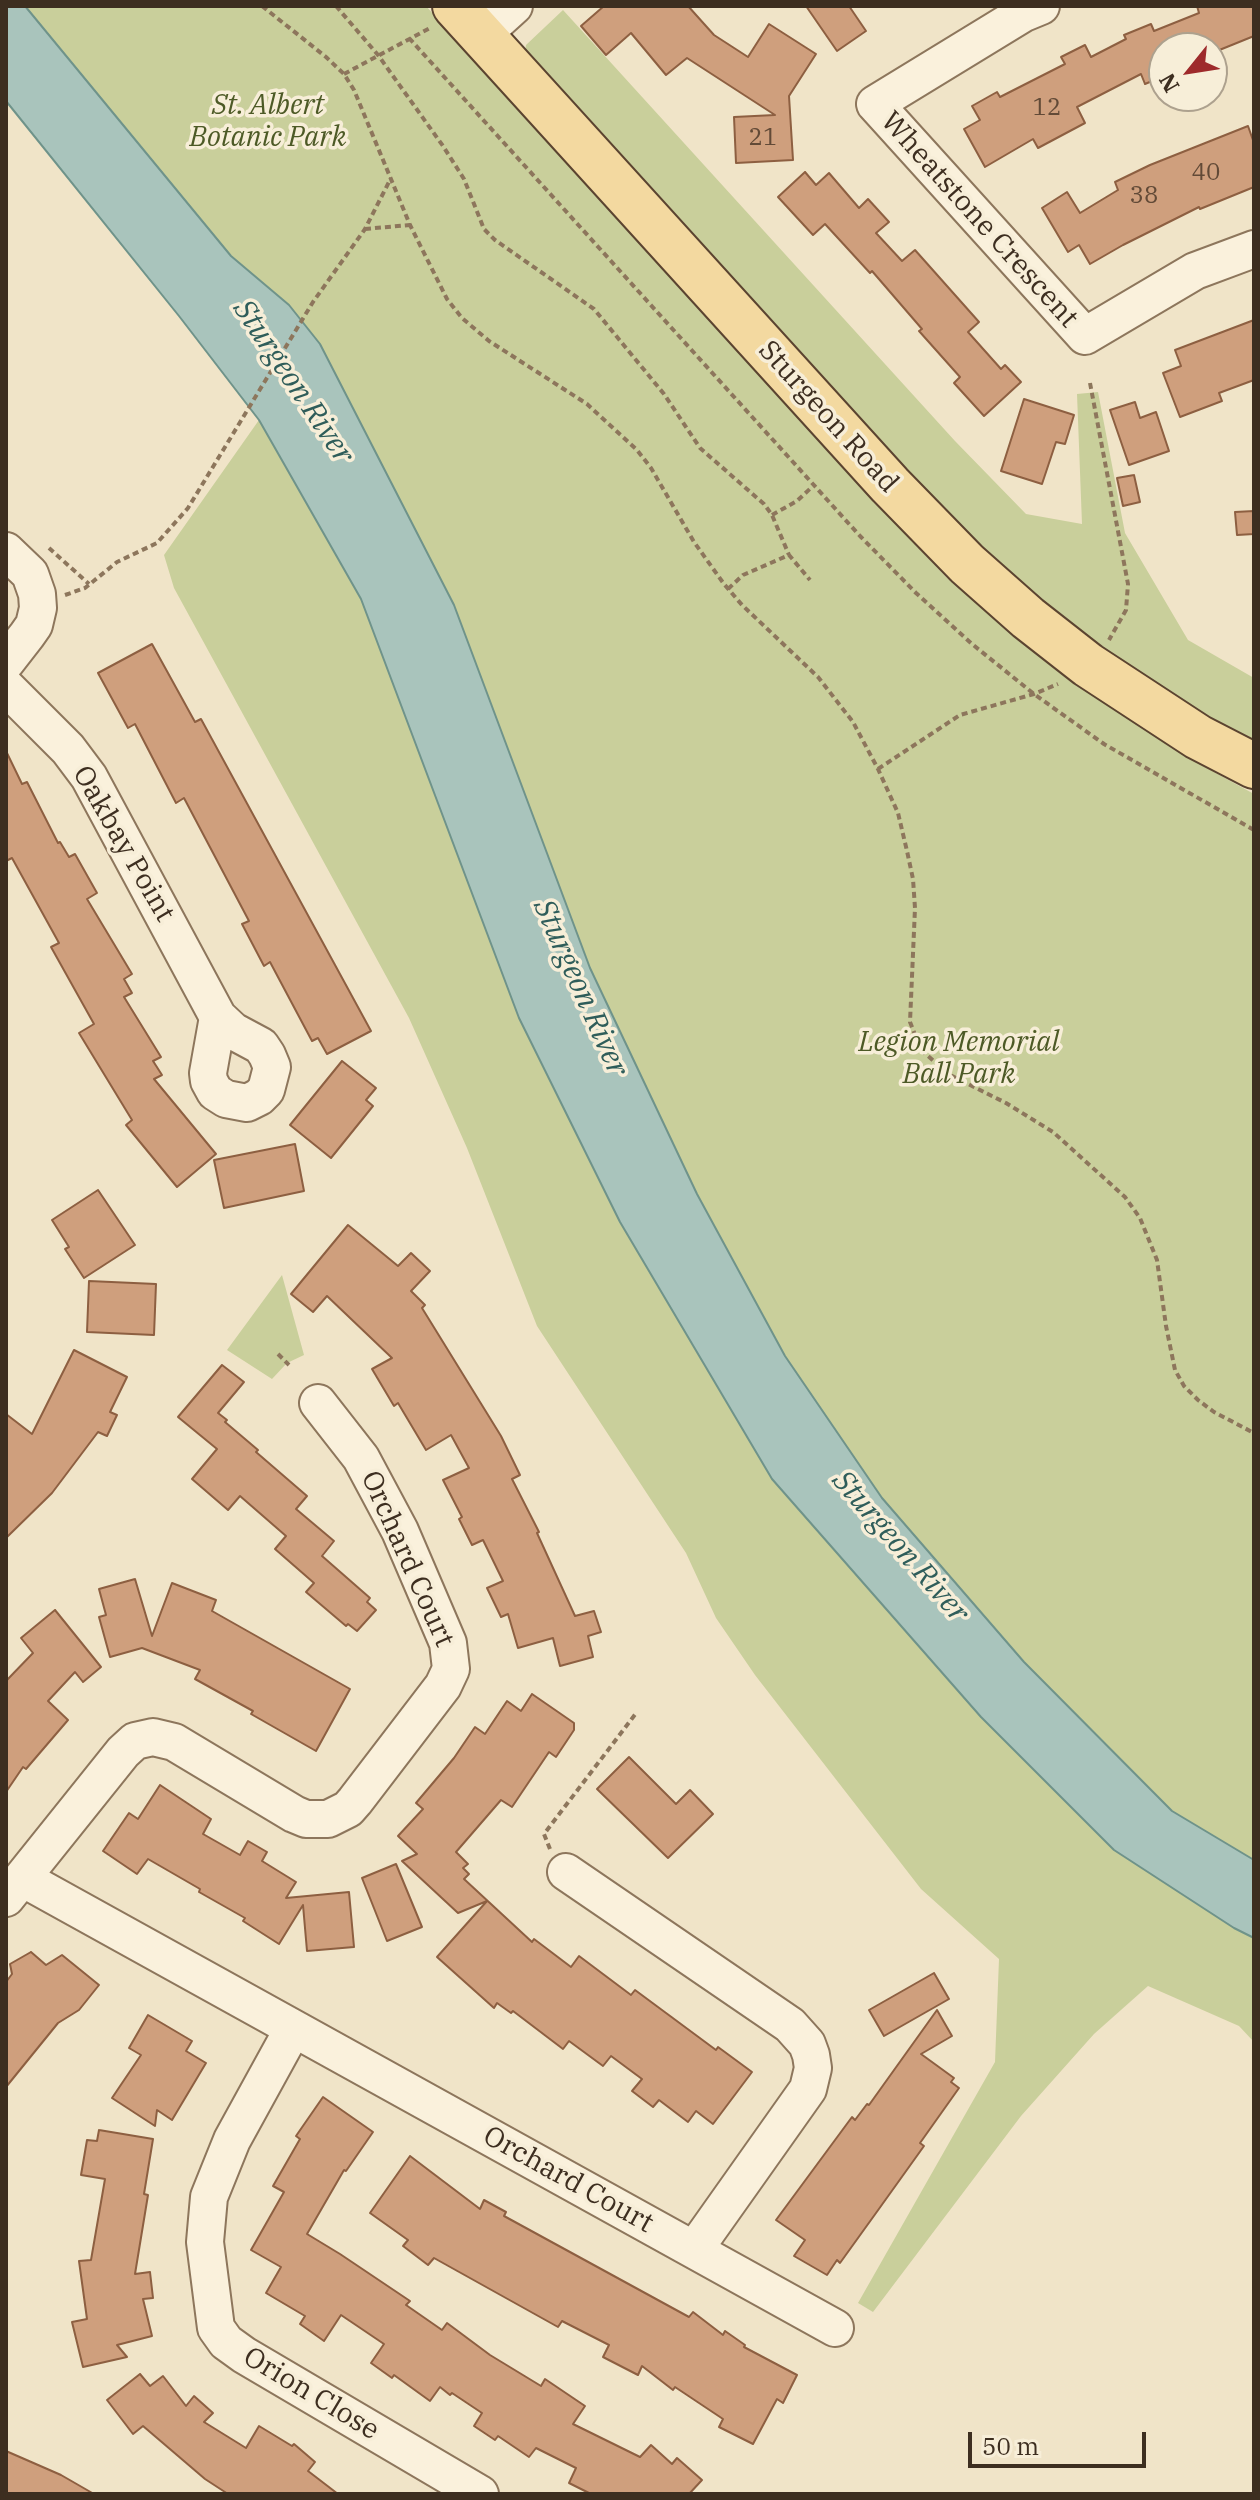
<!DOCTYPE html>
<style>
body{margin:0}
#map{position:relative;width:1260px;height:2500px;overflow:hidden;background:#f0e4c8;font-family:"IBM Plex Serif",serif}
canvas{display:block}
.frame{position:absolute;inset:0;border:8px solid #3d2e20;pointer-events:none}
.north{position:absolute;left:1148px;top:32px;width:80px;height:80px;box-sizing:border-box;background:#f7eed8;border:2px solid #ada18e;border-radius:50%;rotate:240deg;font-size:22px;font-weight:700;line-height:32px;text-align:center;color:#3d2e20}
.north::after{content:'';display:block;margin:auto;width:28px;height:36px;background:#9e2a2b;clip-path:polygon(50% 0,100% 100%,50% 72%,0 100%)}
.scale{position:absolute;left:968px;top:2432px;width:178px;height:36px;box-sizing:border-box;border:4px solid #3d2e20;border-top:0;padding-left:10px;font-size:24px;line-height:28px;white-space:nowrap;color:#3d2e20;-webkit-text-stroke:6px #f7eed8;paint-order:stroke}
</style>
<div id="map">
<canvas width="1260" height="2500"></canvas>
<div class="frame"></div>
<div class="north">N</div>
<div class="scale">50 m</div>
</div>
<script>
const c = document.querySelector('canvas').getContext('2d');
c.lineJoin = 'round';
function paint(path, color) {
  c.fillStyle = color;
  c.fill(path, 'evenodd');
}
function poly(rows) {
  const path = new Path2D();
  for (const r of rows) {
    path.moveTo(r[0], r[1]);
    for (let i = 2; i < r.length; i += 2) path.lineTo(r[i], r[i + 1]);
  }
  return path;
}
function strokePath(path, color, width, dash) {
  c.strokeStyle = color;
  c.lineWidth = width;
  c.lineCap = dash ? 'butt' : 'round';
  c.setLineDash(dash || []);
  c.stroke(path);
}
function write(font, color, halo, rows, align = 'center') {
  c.font = font + ' "IBM Plex Serif",serif';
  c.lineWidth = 7;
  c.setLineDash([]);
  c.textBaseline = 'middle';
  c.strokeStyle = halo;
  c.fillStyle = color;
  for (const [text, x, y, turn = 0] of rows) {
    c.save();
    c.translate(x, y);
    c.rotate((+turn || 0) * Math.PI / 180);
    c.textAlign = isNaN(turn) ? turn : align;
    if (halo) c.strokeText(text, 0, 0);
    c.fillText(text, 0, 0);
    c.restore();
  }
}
paint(poly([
 [25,6,426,6,860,487,946,577,1082,689,1214,772,1254,794,1254,1860,1172,1811,1024,1662,882,1498,785,1356,697,1194,590,968,454,605,289,305,231,256],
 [563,10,955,441,1026,514,1082,524,1077,394,1098,392,1125,533,1188,640,1254,678,1254,749,1120,668,975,549,525,54,526,45],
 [259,420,361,599,519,1018,620,1222,772,1479,981,1717,1114,1850,1234,1928,1254,1938,1254,2042,1239,2026,1148,1986,1094,2034,1021,2116,873,2312,858,2303,995,2062,999,1959,921,1889,755,1675,716,1618,686,1553,537,1326,467,1148,409,1018,174,588,164,555],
 [282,1275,304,1355,287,1363,272,1379,227,1350]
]), '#c9cf9b');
const water = poly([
 [6,6,25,6,231,256,289,305,320,344,454,605,590,968,697,1194,785,1356,882,1498,1024,1662,1172,1811,1254,1860,1254,1938,1234,1928,1114,1850,981,1717,772,1479,620,1222,519,1018,361,599,259,420,179,316,6,101,6,6]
]);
paint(water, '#a9c4bc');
strokePath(water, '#6f938a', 2);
const building = poly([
 [604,6,688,6,714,35,748,57,769,24,816,54,789,96,793,160,736,163,734,117,775,115,687,58,666,75,631,33,606,55,581,26,604,6],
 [806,6,849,6,866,31,837,51,806,6],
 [1197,6,1254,6,1254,36,1212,53,1212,48,1164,48,1164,76,1145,84,1141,74,1077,107,1085,123,1038,148,1033,139,985,167,964,129,980,120,972,106,997,92,1000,97,1065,64,1061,57,1085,45,1091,57,1126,39,1124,35,1151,24,1154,31,1199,13,1197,6],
 [1248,126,1254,143,1254,187,1200,209,1199,207,1123,245,1090,264,1079,245,1068,252,1042,208,1067,192,1080,213,1118,190,1115,182,1150,165,1248,126],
 [805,172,816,185,829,173,859,208,868,199,889,222,876,233,902,261,915,250,979,322,968,332,1001,369,1005,365,1021,382,984,416,954,383,960,377,919,331,922,329,872,271,870,273,825,224,813,235,778,197,805,172],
 [1254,320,1254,380,1219,393,1222,401,1180,417,1163,373,1181,366,1175,350,1254,320],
 [1024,399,1074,415,1065,444,1056,442,1042,484,1001,471,1024,399],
 [1135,402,1140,418,1156,412,1169,451,1129,465,1110,410,1135,402],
 [1134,475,1140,502,1123,506,1117,478,1134,475],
 [1254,511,1254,534,1237,535,1235,512,1254,511],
 [152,644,195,722,201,719,371,1031,327,1054,318,1038,312,1041,270,962,264,966,242,924,249,921,184,798,176,803,135,724,128,728,98,673,152,644],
 [6,751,22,784,27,782,58,843,60,842,69,857,75,854,97,893,87,899,132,974,124,979,132,993,124,997,161,1057,153,1061,162,1075,154,1079,216,1154,177,1187,126,1125,132,1120,79,1033,94,1024,51,947,59,943,12,858,6,861,6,751],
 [342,1061,376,1088,366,1100,373,1106,331,1158,290,1125,342,1061],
 [295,1144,304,1191,224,1208,214,1160,295,1144],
 [98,1190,135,1245,84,1278,65,1249,69,1247,52,1220,98,1190],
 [348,1225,398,1266,411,1253,430,1271,411,1291,425,1305,422,1308,501,1436,520,1475,512,1479,539,1532,537,1533,575,1616,594,1611,601,1632,588,1636,593,1657,560,1666,553,1638,518,1648,508,1614,501,1617,487,1588,503,1581,483,1540,472,1545,459,1519,462,1517,443,1480,469,1468,451,1435,426,1450,398,1403,394,1406,372,1369,392,1358,327,1296,313,1312,291,1294,348,1225],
 [89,1281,156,1284,154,1335,87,1332,89,1281],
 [74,1350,127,1377,110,1412,117,1415,107,1436,98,1432,52,1493,6,1538,6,1414,32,1434,74,1350],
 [222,1365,244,1382,218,1413,227,1420,225,1422,258,1450,256,1452,307,1496,296,1509,334,1541,322,1556,370,1598,367,1602,376,1610,357,1631,348,1624,346,1626,306,1592,314,1583,275,1549,286,1536,240,1496,228,1510,192,1479,217,1449,178,1417,222,1365],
 [135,1579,152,1636,172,1583,216,1600,212,1611,350,1689,316,1751,251,1714,253,1711,195,1679,200,1670,142,1648,110,1657,99,1617,106,1615,99,1589,135,1579],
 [55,1610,101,1667,83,1682,75,1672,48,1701,68,1720,26,1769,23,1767,6,1792,6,1681,33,1653,21,1638,55,1610],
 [532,1694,574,1723,574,1730,556,1757,549,1752,512,1807,501,1800,456,1852,468,1864,463,1868,469,1874,464,1879,532,1942,534,1939,571,1967,579,1956,631,1995,635,1990,716,2050,718,2047,752,2072,713,2124,696,2111,688,2122,659,2100,653,2107,632,2091,642,2079,611,2056,603,2066,569,2041,563,2049,513,2011,511,2013,497,2003,494,2008,437,1957,487,1901,458,1913,402,1861,417,1854,398,1836,423,1809,416,1803,454,1758,475,1727,485,1734,507,1701,521,1711,532,1694],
 [629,1757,676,1804,690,1790,713,1814,668,1858,597,1789,629,1757],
 [160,1785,211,1819,203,1834,240,1855,248,1841,267,1852,262,1861,296,1882,286,1898,349,1892,354,1947,307,1951,303,1905,279,1944,243,1921,245,1918,199,1892,200,1889,148,1859,137,1874,103,1851,129,1813,138,1819,160,1785],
 [396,1864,422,1927,387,1941,362,1878,396,1864],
 [31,1952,46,1965,62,1955,99,1985,79,2010,58,2023,6,2087,6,1982,12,1974,10,1964,31,1952],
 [934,1973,949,1999,884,2036,869,2010,934,1973],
 [937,2010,952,2036,921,2054,954,2078,951,2082,959,2088,920,2143,924,2146,876,2213,840,2263,837,2260,827,2275,794,2256,805,2240,776,2220,852,2117,855,2120,867,2104,869,2105,937,2010],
 [148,2015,192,2041,186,2051,206,2063,172,2120,157,2110,155,2126,112,2098,141,2055,129,2048,148,2015],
 [323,2097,373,2132,346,2171,344,2170,307,2234,340,2254,410,2301,406,2305,442,2330,447,2323,490,2355,541,2386,545,2379,585,2406,573,2424,640,2457,651,2445,672,2464,677,2458,702,2480,689,2494,591,2494,569,2483,576,2468,536,2448,529,2457,498,2436,495,2440,474,2426,482,2413,452,2393,450,2395,440,2387,430,2401,394,2375,392,2378,371,2363,384,2344,341,2315,324,2341,300,2324,305,2316,266,2293,281,2267,251,2250,284,2192,273,2186,300,2139,296,2136,323,2097],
 [99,2130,153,2139,144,2194,148,2195,135,2274,150,2272,153,2298,143,2299,152,2336,117,2345,127,2357,83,2367,72,2322,87,2319,79,2261,91,2260,105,2179,81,2175,87,2140,97,2141,99,2130],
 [410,2156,480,2209,484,2200,506,2212,504,2216,689,2317,693,2312,723,2335,725,2331,745,2345,744,2347,797,2375,783,2403,777,2399,753,2444,719,2427,723,2419,675,2387,673,2390,642,2366,638,2375,603,2357,609,2345,562,2321,558,2327,434,2258,428,2265,403,2246,408,2240,370,2213,410,2156],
 [140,2374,150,2386,163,2376,186,2406,194,2396,213,2413,204,2422,246,2448,259,2426,292,2446,294,2444,315,2462,308,2471,338,2494,228,2494,205,2479,143,2426,133,2434,107,2400,140,2374],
 [6,2451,61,2475,94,2494,6,2494,6,2451]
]);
paint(building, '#cf9f7d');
strokePath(building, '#8d5f41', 2);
const minor = poly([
 [1041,6,1024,13,875,104,1085,336,1195,271,1254,249],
 [482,35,514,6],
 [6,551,30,574,37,594,38,608,34,625,27,635,6,662],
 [6,687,68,749,89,777,218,1017,233,1031,261,1046,267,1055,272,1067,266,1090,259,1097,247,1103,226,1099,215,1092,209,1081,208,1073,218,1017],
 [566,1872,790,2025,807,2044,811,2055,813,2068,808,2089,694,2250],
 [22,1878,123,1752,135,1741,153,1737,174,1742,294,1814,306,1819,328,1819,348,1809,355,1801,443,1686,451,1669,448,1643,400,1531,361,1458,318,1403],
 [6,1898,22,1878,835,2328],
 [293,2029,232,2140,209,2197,205,2242,216,2328,226,2342,244,2355,480,2494]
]);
const major = poly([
 [455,6,890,485,967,564,1028,618,1088,665,1198,737,1254,766]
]);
strokePath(minor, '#8d765c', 40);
strokePath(major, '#5b4430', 48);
strokePath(poly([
 [262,6,326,57,344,74,354,90,410,225,447,299,462,318,489,341,587,404,637,450,651,468,694,542,724,584,742,605,818,677,853,722,878,769,898,813,907,851,913,879,915,908,910,1022,921,1050,950,1075,1006,1103,1053,1132,1125,1197,1140,1218,1157,1260,1166,1326,1175,1370,1184,1386,1198,1400,1214,1412,1254,1433],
 [336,6,378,55,443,146,464,179,484,229,495,240,594,309,664,394,700,448,764,504,772,515,789,555],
 [409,38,860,536,916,593,972,644,1034,694,1104,744,1254,830],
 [344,74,430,28],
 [365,229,410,225],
 [1090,383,1128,584,1126,610,1109,640],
 [772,515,797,501,814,485],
 [49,548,89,584],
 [728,589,743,575,789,555,810,580],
 [65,595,85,588,117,562,157,543,188,508,313,302,365,229,391,178],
 [878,769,960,715,1034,694,1058,684],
 [278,1354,289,1365],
 [550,1849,544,1834,637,1712]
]), '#8d765c', 4, [6, 4]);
strokePath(minor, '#faf1dc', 36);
strokePath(major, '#f3d9a0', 44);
write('24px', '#624a37', null, [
 ["12",1047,108],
 ["21",763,138],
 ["40",1206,173],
 ["38",1144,196]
]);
write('italic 28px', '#4d5a26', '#f7eed8', [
 ["St. Albert",268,106],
 ["Botanic Park",268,138],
 ["Legion Memorial",959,1043],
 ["Ball Park",959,1075]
]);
write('28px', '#3d2e20', '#f7eed8', [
 ["Wheatstone Crescent",979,220,48],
 ["Sturgeon Road",828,417,48],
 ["Oakbay Point",123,844,60],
 ["Orchard Court",407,1559,66],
 ["Orchard Court",568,2180,29],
 ["Orion Close",311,2394,31]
]);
write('italic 30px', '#2f5d5a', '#f7eed8', [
 ["Sturgeon River",293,382,56],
 ["Sturgeon River",580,988,66],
 ["Sturgeon River",900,1547,49]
]);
</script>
